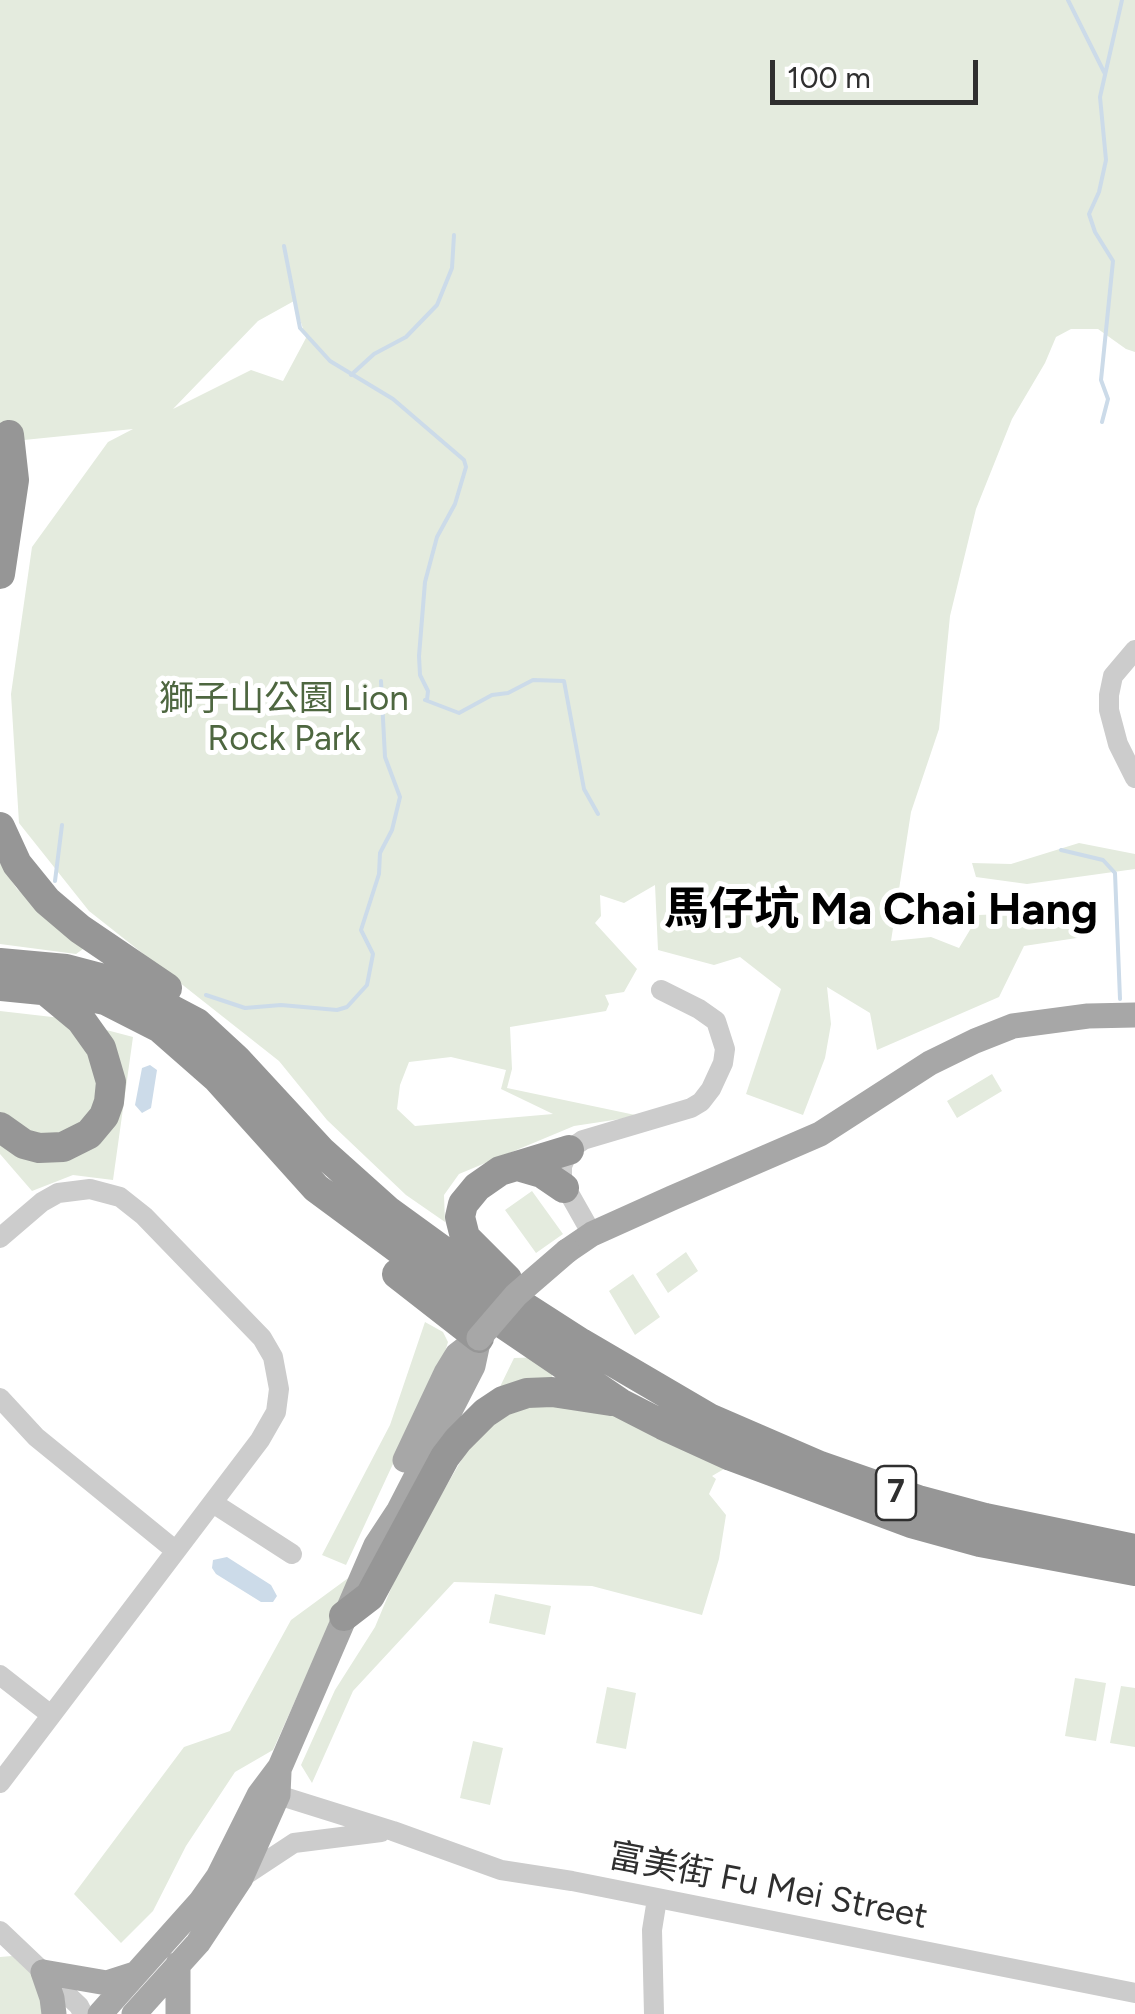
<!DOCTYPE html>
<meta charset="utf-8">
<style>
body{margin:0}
#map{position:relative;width:1135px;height:2014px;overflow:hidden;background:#fff;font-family:Figtree,sans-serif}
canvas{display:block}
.scale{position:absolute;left:770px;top:60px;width:208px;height:45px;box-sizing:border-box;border:5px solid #2f2f2f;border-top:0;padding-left:12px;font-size:30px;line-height:35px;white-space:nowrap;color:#2f2f2f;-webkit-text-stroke:8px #fff;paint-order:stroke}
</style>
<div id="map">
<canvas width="1135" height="2014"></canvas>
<div class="scale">100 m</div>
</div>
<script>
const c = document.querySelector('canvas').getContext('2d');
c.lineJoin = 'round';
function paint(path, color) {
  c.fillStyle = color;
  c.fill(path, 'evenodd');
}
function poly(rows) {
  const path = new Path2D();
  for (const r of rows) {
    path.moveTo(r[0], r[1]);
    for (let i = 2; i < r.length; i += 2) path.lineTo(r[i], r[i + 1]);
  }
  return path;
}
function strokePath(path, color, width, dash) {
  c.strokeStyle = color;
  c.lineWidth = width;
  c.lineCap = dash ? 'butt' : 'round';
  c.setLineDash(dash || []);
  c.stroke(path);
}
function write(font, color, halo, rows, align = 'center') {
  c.font = font + ' Figtree,"Noto Sans TC",sans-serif';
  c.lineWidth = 10;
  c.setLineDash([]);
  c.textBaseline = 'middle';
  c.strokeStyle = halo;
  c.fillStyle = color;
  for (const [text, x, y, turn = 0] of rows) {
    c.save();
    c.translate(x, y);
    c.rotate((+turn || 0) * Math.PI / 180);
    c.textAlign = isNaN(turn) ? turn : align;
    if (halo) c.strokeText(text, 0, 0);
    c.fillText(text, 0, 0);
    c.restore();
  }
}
paint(poly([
 [0,0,1135,0,1135,352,1126,349,1098,329,1071,329,1056,337,1045,363,1012,419,976,509,950,616,939,729,911,812,891,941,931,937,959,948,979,915,1070,911,1090,936,1024,946,999,997,877,1050,870,1013,827,987,831,1024,825,1058,803,1115,746,1094,781,989,740,957,714,965,658,950,655,885,624,903,600,895,601,916,595,923,637,969,624,992,605,995,609,1004,606,1011,510,1027,512,1069,507,1088,640,1116,574,1126,459,1174,444,1195,445,1222,406,1195,327,1120,279,1061,89,911,19,823,11,694,32,547,108,442,133,429,4,442,0,455],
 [294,301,306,338,283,381,251,370,173,409,258,321],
 [451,1057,506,1070,501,1089,553,1114,415,1126,397,1109,400,1085,409,1062],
 [1079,843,1135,854,1135,869,1027,884,976,877,972,863,1011,864],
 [0,863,17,889,90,944,76,954,0,944],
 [0,1011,61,1018,133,1037,113,1180,73,1175,32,1191,0,1154],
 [992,1074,1002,1091,957,1118,947,1101],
 [532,1191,563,1234,536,1253,505,1210],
 [686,1252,698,1271,668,1293,656,1274],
 [633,1274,660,1317,635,1335,609,1291],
 [425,1322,443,1332,448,1342,445,1352,346,1565,322,1555,390,1425],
 [546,1357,554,1382,496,1395,514,1358],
 [522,1402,616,1414,724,1469,712,1476,716,1479,709,1494,726,1515,719,1559,702,1615,592,1586,454,1582,353,1691,312,1783,301,1765,335,1690,375,1627,403,1560,472,1442],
 [351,1576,273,1750,235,1772,186,1846,153,1911,121,1943,74,1894,184,1747,230,1731,291,1620],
 [495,1594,551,1606,545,1635,489,1623],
 [1075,1678,1106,1683,1096,1741,1065,1736],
 [1121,1686,1135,1688,1135,1747,1110,1743],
 [607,1687,636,1693,626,1749,596,1743],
 [473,1741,503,1748,490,1805,460,1798],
 [12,1956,32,1970,47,2014,0,2014,0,1957]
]), '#e4ebde');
paint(poly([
 [150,1065,157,1070,151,1108,142,1113,135,1105,142,1068],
 [227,1557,271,1585,277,1596,273,1602,261,1602,216,1574,212,1568,213,1560]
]), '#ccdbe9');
strokePath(poly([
 [1068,0,1104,72],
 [284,246,300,328,330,361,393,399,464,460,466,467,455,504,437,537,425,582,419,656,420,675,428,691,427,700],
 [351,375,374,354,406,337,437,305,452,268,454,235],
 [1102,422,1108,399,1101,380,1113,261,1095,232,1089,214,1099,192,1106,160,1100,97,1122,0],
 [425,700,459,713,492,695,508,693,533,680,564,681,584,789,598,814],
 [1061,850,1103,860,1115,873,1120,999],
 [55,881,62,825],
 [206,995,245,1008,281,1005,337,1010,347,1007,367,985,373,954,361,930,379,874,380,853,392,830,400,797,385,757,381,681]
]), '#ccdbe9', 4);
strokePath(poly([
 [1135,650,1113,676,1109,695,1109,710,1118,744,1135,778],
 [592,1234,562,1181,562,1166,569,1150,583,1140,691,1108,701,1102,711,1089,723,1063,725,1049,716,1021,699,1009,661,990],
 [0,1238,42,1202,58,1193,90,1189,120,1197,144,1216,262,1338,273,1357,279,1389,276,1412,260,1440,0,1783],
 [0,1398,36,1437,176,1551],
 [213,1503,292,1554],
 [0,1675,51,1715],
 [266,1795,278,1795,393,1831,501,1870,572,1881,1135,1993],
 [241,1878,294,1843,381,1832],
 [0,1931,79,2006,83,2014],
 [654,2014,652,1930,657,1899]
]), '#ccc', 20);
strokePath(poly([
 [567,1251,592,1234,672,1198,820,1134,930,1063,975,1041,1013,1026,1088,1016,1135,1015],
 [405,1460,446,1373,457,1355,479,1338],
 [43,1972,107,1983,135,1974],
 [43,1972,52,1998,54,2014],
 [100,2014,201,1901,218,1877,259,1795,280,1767,376,1545,399,1510,473,1366,479,1338],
 [134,2014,198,1943,241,1878,278,1795,279,1772],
 [178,2014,178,1964]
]), '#a7a7a7', 25);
strokePath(poly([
 [0,574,14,480,9,435],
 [0,827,17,864,47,901,80,929,167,988],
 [0,963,66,969,123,984,197,1023,236,1059,321,1151,388,1211,483,1280,581,1343,709,1418,820,1466,918,1500,985,1518,1135,1549],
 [0,986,72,993,105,1000,160,1028,217,1078,316,1188,458,1293,620,1403,663,1425,731,1456,911,1523,980,1542,1135,1571],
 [0,1127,24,1144,39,1148,63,1147,89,1134,104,1116,109,1102,111,1082,101,1048,81,1020,46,991],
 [518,1166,542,1173,564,1188],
 [397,1274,479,1338],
 [507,1279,465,1237,460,1217,463,1204,477,1187,500,1171,569,1150],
 [344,1616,370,1596,445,1457,458,1440,485,1413,503,1401,527,1393,552,1392,611,1401]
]), '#969696', 30);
strokePath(poly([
 [479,1338,516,1295,567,1251]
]), '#a7a7a7', 25);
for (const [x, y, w] of [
 [896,1493,40]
]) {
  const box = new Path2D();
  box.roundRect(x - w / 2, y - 27, w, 54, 8);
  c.fillStyle = '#fff';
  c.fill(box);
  strokePath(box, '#2f2f2f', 2.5);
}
write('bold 32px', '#2f2f2f', null, [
 ["7",896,1493]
]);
write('35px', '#4e6740', '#fff', [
 ["獅子山公園 Lion",284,700],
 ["Rock Park",284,740]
]);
write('35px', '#2f2f2f', '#fff', [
 ["富美街 Fu Mei Street",768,1887,11]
]);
write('bold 45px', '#000', '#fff', [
 ["馬仔坑 Ma Chai Hang",881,911]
]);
</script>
